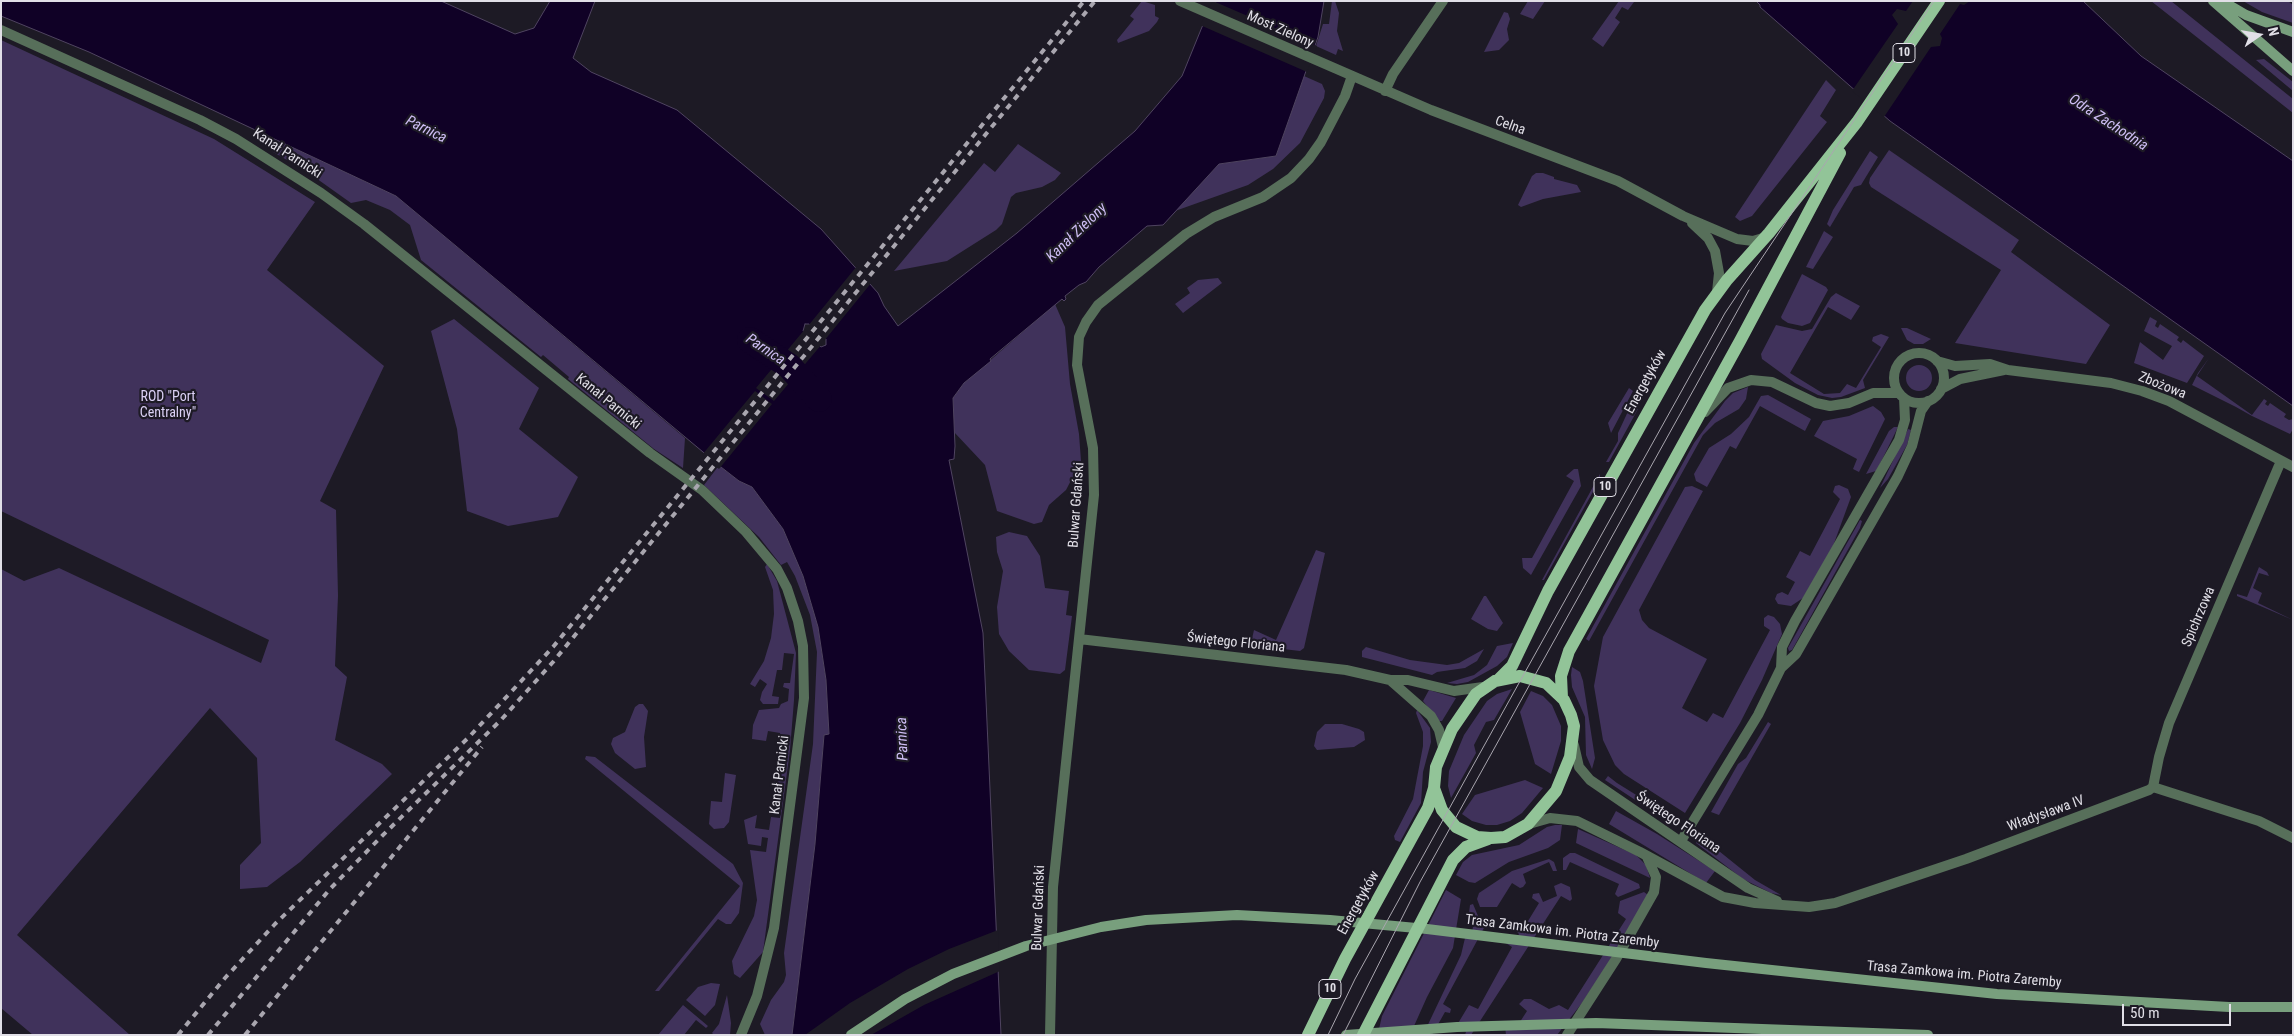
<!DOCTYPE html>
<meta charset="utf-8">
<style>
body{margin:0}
#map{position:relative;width:2294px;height:1036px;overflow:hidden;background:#1d1a25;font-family:"Roboto Condensed",sans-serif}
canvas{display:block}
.frame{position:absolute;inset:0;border:2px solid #e1dfe7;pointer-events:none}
.north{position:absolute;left:2234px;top:10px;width:50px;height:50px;-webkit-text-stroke:4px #1d1a25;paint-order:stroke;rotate:77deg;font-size:14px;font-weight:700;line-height:20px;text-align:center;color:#e1dfe7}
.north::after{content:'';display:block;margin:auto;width:18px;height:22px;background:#e1dfe7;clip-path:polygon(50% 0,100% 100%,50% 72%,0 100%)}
.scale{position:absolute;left:2122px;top:1004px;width:109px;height:22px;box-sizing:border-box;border:2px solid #e1dfe7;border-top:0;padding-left:6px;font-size:15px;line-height:18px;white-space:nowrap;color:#e1dfe7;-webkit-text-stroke:4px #1d1a25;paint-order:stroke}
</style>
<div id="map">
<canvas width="2294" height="1036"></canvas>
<div class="frame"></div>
<div class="north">N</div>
<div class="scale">50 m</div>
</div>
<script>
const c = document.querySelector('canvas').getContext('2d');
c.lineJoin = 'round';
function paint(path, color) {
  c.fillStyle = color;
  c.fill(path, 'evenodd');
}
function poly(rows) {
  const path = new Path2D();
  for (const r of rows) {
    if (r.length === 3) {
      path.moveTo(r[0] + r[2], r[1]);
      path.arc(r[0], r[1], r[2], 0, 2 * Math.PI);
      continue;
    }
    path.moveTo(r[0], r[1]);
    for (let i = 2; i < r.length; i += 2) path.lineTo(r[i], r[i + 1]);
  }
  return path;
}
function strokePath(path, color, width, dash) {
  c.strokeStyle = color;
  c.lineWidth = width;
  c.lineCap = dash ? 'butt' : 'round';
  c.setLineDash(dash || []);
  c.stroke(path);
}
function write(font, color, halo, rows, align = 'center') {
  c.font = font + ' "Roboto Condensed",sans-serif';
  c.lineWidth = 4.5;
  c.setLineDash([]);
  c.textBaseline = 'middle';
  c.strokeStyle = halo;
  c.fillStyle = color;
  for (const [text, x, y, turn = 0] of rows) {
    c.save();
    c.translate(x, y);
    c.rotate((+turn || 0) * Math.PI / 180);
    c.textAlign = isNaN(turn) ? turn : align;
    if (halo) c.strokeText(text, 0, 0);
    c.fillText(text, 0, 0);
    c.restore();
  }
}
paint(poly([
 [1142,1,1155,5,1155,16,1159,18,1157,22,1149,31,1118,43,1117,40,1134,19,1130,16],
 [1332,1,1335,1,1339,13,1337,31,1343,51,1338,49,1336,55,1316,46,1323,24,1329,24],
 [1528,1,1545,1,1533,19,1520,14],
 [1619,1,1634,2,1628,10,1622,7,1615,18,1620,22,1603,47,1592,39],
 [2151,1,2171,1,2293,99,2293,113],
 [2243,1,2288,1,2293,5,2293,23,2262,12],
 [1504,12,1508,13,1510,19,1507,29,1509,40,1499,50,1484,52],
 [1,40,214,139,315,202,267,270,384,366,320,501,336,510,338,596,335,666,347,677,335,740,382,764,392,774,300,862,267,887,240,889,240,865,261,843,257,758,210,708,17,935,130,1035,33,1035,1,1008,1,569,24,581,59,568,261,663,269,640,1,511],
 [2264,59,2293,82,2293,91,2256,60],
 [1304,76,1322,84,1325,91,1324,98,1300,143,1273,169,1248,185,1175,211,1219,164,1276,156],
 [1826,80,1836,90,1820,116,1827,122,1752,216,1740,221,1735,217],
 [264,134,396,196,685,438,683,468,654,449,568,379,569,377,543,355,541,357,421,260,410,225,390,210,366,200,351,203,306,171,273,152],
 [1018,144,1061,173,1055,180,1042,187,1016,193,1011,197,1002,224,996,230,947,261,894,271,984,163,995,172],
 [1889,150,2019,240,2011,252,2110,325,2086,364,1955,343,2001,270,1871,187,1869,183,1870,178],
 [1870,151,1878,157,1861,185,1854,187,1830,227,1827,224,1833,210],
 [1536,173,1543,173,1554,177,1554,179,1577,185,1581,192,1543,199,1521,207,1518,205,1532,176],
 [1824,231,1833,237,1813,269,1806,267],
 [1802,274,1826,287,1828,290,1810,323,1802,326,1788,323,1782,319,1781,317],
 [1218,278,1222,283,1183,313,1175,304,1190,293,1187,288,1198,280],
 [1836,293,1860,306,1851,320,1828,307,1790,373,1824,394,1840,393,1847,384,1856,388,1881,347,1872,341,1873,337,1881,334,1889,337,1863,380,1865,388,1841,397,1832,398,1818,395,1795,383,1762,359,1761,354,1776,325,1802,331,1812,329,1831,297],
 [1055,304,1065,327,1070,384,1079,434,1081,461,1066,490,1049,505,1042,522,1034,524,997,511,985,465,954,432,953,398,964,383],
 [2150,317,2157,321,2155,326,2158,328,2160,324,2179,337,2177,340,2181,343,2183,340,2204,356,2187,383,2134,363,2140,342,2163,360,2172,346,2144,331],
 [454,319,539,388,519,429,578,477,558,517,508,526,467,511,457,429,431,331],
 [1901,328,1907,328,1931,339,1923,344,1914,344,1907,340],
 [2209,358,2197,376,2252,415,2264,399,2267,401,2265,404,2268,406,2270,403,2286,414,2284,417,2289,420,2293,419,2293,429,2290,434,2252,416,2236,407,2192,385,2198,373],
 [1919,378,13],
 [1748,387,1746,399,1739,409,1715,423,1703,435,1589,641,1586,639,1694,443,1725,401,1733,393],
 [1629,388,1633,391,1611,433,1608,423],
 [1768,395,1811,419,1805,431,1760,406,1736,449,1730,446,1707,487,1696,481,1694,474,1709,448,1731,434,1749,417,1761,396],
 [1631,405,1638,409,1609,462,1606,462,1618,441,1618,433],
 [1873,406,1881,412,1885,419,1859,472,1853,469,1857,459,1814,436,1823,421,1849,416],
 [1894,427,1898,427,1879,466,1876,471,1866,474,1889,431],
 [1908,429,1911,430,1907,445,1888,479,1880,488],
 [721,467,739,481,752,487,783,529,803,576,818,627,826,680,829,735,824,735,815,844,792,1035,765,1035,760,1024,771,1000,784,982,786,975,784,953,813,744,817,652,810,615,795,576,787,562,781,565,759,537,704,485,717,468],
 [1574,469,1578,469,1581,486,1531,575,1523,568,1522,558,1532,558,1574,481,1566,476],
 [1600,474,1600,479,1544,580,1542,580],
 [1839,485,1848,489,1851,497,1833,546,1803,598,1791,606,1778,604,1775,599,1777,594,1782,592,1788,595,1795,582,1786,577,1800,551,1810,556,1840,499,1833,492,1835,486],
 [1692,486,1703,491,1639,610,1642,620,1649,628,1707,659,1682,708,1707,722,1713,713,1723,718,1770,630,1764,626,1764,618,1768,615,1774,617,1780,624,1782,634,1762,680,1740,723,1685,813,1624,774,1615,765,1603,740,1594,686,1603,637,1685,487],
 [1860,520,1862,521,1860,528,1792,650,1789,651,1788,648],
 [1009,532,1027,536,1040,556,1045,588,1069,591,1066,615,1072,616,1065,670,1060,674,1029,670,1009,651,999,634,997,607,1003,571,997,552,996,537],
 [1316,550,1325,553,1304,648,1300,651,1266,647,1265,643,1261,641,1260,644,1251,643,1254,630,1276,640],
 [767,564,777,581,796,653,794,700,790,750,763,952,740,978,734,974,732,961,754,916,757,900,750,850,766,852,768,838,762,837,761,846,748,844,744,820,757,815,755,828,769,830,771,817,780,818,783,797,773,796,780,733,768,731,766,741,752,739,753,725,759,710,779,708,781,704,788,701,789,689,783,687,784,683,790,683,794,654,784,653,782,670,777,670,772,696,779,697,778,704,763,704,760,700,762,692,767,684,760,679,755,687,750,684,764,661,771,638,774,614,773,590,765,567],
 [2259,567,2267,572,2269,576,2259,573,2253,588,2262,593,2258,603,2293,620,2237,596,2237,594,2247,597],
 [1484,596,1486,596,1503,623,1497,631,1488,629,1471,619],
 [1513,643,1507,657,1497,666,1468,682,1457,684,1447,683,1474,675,1487,665,1497,646],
 [1366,647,1410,660,1447,665,1459,663,1484,649,1477,661,1465,668,1437,672,1432,675,1362,657,1362,651],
 [1572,667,1580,672,1583,681,1595,758,1592,769,1586,755,1585,717,1572,687,1571,675],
 [1512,689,1494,720,1486,722,1474,745,1476,753,1451,798,1448,786,1449,771,1464,735,1487,701,1497,694],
 [1429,690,1456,698,1442,721,1439,721,1423,701],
 [1531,691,1543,696,1552,705,1561,726,1561,741,1551,774,1535,764,1520,712],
 [639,704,643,704,648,711,644,737,646,767,635,769,615,753,611,744,613,738,625,732,635,707],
 [1417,710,1430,728,1431,742,1423,772,1421,803,1400,842,1395,840,1394,836,1413,799,1423,746,1423,732,1416,713],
 [1768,722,1771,724,1719,815,1711,812,1738,764,1746,758],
 [1325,724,1342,724,1359,729,1364,732,1365,740,1354,747,1317,750,1314,746,1317,732],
 [586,756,595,757,733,864,743,883,739,913,731,924,726,924,718,919,659,991,655,991,740,886,585,759],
 [725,773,736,775,729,822,724,828,714,829,709,824,711,801,722,802],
 [1608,776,1617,783,1678,821,1672,823,1661,817,1605,780],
 [1525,780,1543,788,1522,813,1510,821,1497,825,1486,825,1472,821,1462,814,1475,795],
 [1616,811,1657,834,1715,871,1706,883,1609,824],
 [1555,825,1562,825,1560,840,1548,848,1509,862,1475,883,1469,882,1456,875,1463,862,1472,855,1519,845,1547,827],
 [1578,829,1636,855,1646,865,1650,878,1576,843],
 [1699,835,1755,880,1781,895,1771,893,1743,879,1696,843],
 [1570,853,1575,853,1639,884,1640,888,1618,897,1615,894,1619,884,1570,862,1566,870,1563,870,1563,858],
 [1549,859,1554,862,1557,871,1553,871,1549,862,1523,874,1526,883,1523,887,1520,888,1512,883,1497,907,1480,907,1477,899,1479,893,1512,871],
 [1561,883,1570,887,1572,899,1570,901,1561,896,1471,1035,1465,1035,1466,1032,1457,1025,1469,1005,1478,1009,1512,947,1504,942,1507,934,1517,938,1519,934,1511,926,1516,921,1525,926,1539,903,1532,898,1533,894,1539,893,1543,902,1557,896,1554,886],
 [1446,890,1461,899,1453,948,1427,997,1410,1035,1379,1029,1382,1016],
 [1644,892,1648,895,1621,944,1582,1003,1557,1035,1506,1035,1505,1026,1516,1028,1527,1011,1519,1004,1524,999,1531,999,1549,1009,1559,1005,1568,1010,1626,919,1618,913,1620,901],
 [1473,904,1481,923,1485,926,1443,1004,1451,1009,1450,1013,1445,1012,1432,1035,1423,1035,1461,955,1465,938,1471,939,1475,914,1469,913,1470,905],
 [711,983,720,984,715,1005,705,1016,686,1000,698,987],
 [727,995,731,1023,730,1035,714,1035,712,1033,719,1024],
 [683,1005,708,1026,706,1028,696,1020,684,1035,658,1035]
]), '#40325b');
const water = poly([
 [1,1,441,1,515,34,534,28,550,1,595,1,573,58,591,72,677,110,821,229,878,293,884,306,898,326,1017,233,1135,131,1182,76,1202,27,1216,1,1324,1,1318,37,1276,156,1219,164,1163,225,1147,226,1099,267,1086,282,1079,285,1065,296,1066,299,1064,301,1062,299,990,359,991,361,964,383,953,398,955,446,954,459,949,460,983,633,1001,1035,792,1035,815,844,824,735,829,734,826,680,818,627,803,576,783,529,752,487,739,481,721,467,396,196,89,52,1,16,1,1],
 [805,324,809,324,826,339,826,345,821,347,803,331,805,324],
 [789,354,801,366,790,378,777,365,789,354],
 [1756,1,2083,1,2141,56,2293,161,2293,406,1890,121,1760,7,1760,5,1756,1]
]);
paint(water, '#100126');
strokePath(water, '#4f4460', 1);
paint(poly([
 [1213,1,1317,46,1307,72,1200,25],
 [1913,1,1970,1,1964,5,1960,4,1940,34,1942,38,1940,46,1931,47,1884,117,1852,91,1898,24,1892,15,1897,9,1906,11],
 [857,266,872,282,824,341,808,326],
 [805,329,822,344,774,401,756,388],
 [755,391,772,404,719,469,702,455],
 [998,930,1000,971,924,1005,871,1035,805,1035,850,1003,908,969,949,949]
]), '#1d1a25');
strokePath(poly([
 [750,340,789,366,819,399]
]), '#100126', 26);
strokePath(poly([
 [1180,1,1431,110,1618,181,1683,216,1737,239,1753,241,1766,237],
 [1,30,200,120,236,139,321,193,364,224,650,453,702,490,746,532,777,569,787,588,798,621,803,646,804,698,774,928,757,996,741,1035],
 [1385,91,1393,74,1443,1],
 [1692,223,1708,238,1715,251,1719,273,1717,292],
 [1919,378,25],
 [1937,361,1955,366,1990,364,2008,370,2111,383,2142,391,2169,401,2293,467],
 [1941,389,1960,379,2004,370],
 [1705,412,1728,388,1751,380,1772,382,1816,403,1830,406,1849,403,1873,393,1899,393],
 [1079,639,1346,670,1390,680,1408,680,1454,691,1483,687],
 [1781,668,1782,647,1795,621,1899,440,1905,420,1904,398],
 [1390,680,1431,716,1439,730,1443,747],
 [1574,745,1579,767,1590,780,1748,888,1777,901],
 [2153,787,2159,757,2169,723,2281,461],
 [2153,787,2259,821,2293,838],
 [1529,824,1550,818,1577,821,1640,852,1723,897,1755,903,1809,907,1835,903,1966,859,2149,790,2153,787],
 [1681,841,1758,715,1781,668,1796,654,1898,476,1912,446,1921,411,1928,401],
 [1050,1035,1053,887,1094,495,1093,448,1077,365,1079,337,1086,322,1098,305,1186,234,1214,217,1263,197,1291,178,1309,159,1321,142,1345,96,1352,76],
 [1567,1035,1616,959,1654,892,1656,877,1647,857]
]), '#576f5a', 10);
strokePath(poly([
 [2213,1,2293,71],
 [2222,1,2246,15,2293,32],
 [851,1035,905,999,953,974,1026,946,1101,927,1146,920,1237,915,1330,920,1427,929,1706,963,1997,994,2229,1007,2293,1007],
 [1346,1035,1457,1027,1596,1023,1928,1035]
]), '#789f7d', 10);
strokePath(poly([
 [1520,676,1546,683,1564,700,1571,715,1574,726,1570,757,1556,791,1528,824,1505,837,1491,838,1477,837,1456,827,1442,810,1434,788,1436,767,1452,729,1476,694,1495,681,1520,676],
 [1498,680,1512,666,1548,591,1705,310,1727,280,1769,233,1857,122,1939,1],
 [1562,698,1561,676,1569,651,1740,341,1840,153],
 [1308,1035,1345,959,1428,808,1434,788],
 [1363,1035,1453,860,1466,847,1488,839]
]), '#92c498', 12);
strokePath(poly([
 [1328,1035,1355,979,1470,771,1725,313,1934,1],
 [1343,1035,1420,882,1749,290]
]), '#a9a6af', 1);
strokePath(poly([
 [178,1035,225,978,275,924,469,737,553,647,1084,1],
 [208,1035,330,889,382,836,501,720,553,662,1095,1],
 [245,1035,482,747]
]), '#a9a6af', 4, [6, 6]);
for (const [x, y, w] of [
 [1904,53,22],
 [1605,487,22],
 [1330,989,22]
]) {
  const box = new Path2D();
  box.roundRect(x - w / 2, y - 9.5, w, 19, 4);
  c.fillStyle = '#1d1a25';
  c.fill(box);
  strokePath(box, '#e1dfe7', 1);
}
write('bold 12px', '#e1dfe7', null, [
 ["10",1904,53],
 ["10",1605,487],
 ["10",1330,989]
]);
write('14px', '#e1dfe7', '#1d1a25', [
 ["Most Zielony",1280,30,24],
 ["Celna",1510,126,20],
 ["Kanał Parnicki",287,154,33],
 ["Energetyków",1646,382,-61],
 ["Zbożowa",2162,386,22],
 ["Kanał Parnicki",608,402,39],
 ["Bulwar Gdański",1077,505,-86],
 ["Spichrzowa",2199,617,-67],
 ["Świętego Floriana",1236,643,6],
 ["Kanał Parnicki",780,775,-83],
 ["Władysława IV",2046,814,-20],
 ["Świętego Floriana",1678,823,34],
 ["Energetyków",1359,903,-61],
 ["Bulwar Gdański",1039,908,-88],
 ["Trasa Zamkowa im. Piotra Zaremby",1562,932,7],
 ["Trasa Zamkowa im. Piotra Zaremby",1964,975,5]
]);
write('14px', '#dbd1f5', '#1d1a25', [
 ["ROD \"Port",168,397],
 ["Centralny\"",168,413]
]);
write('italic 15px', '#cebef4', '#1d1a25', [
 ["Odra Zachodnia",2108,123,33],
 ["Parnica",426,130,26],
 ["Kanał Zielony",1077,233,-44],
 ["Parnica",765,350,34],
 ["Parnica",903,739,-92]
]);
</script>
